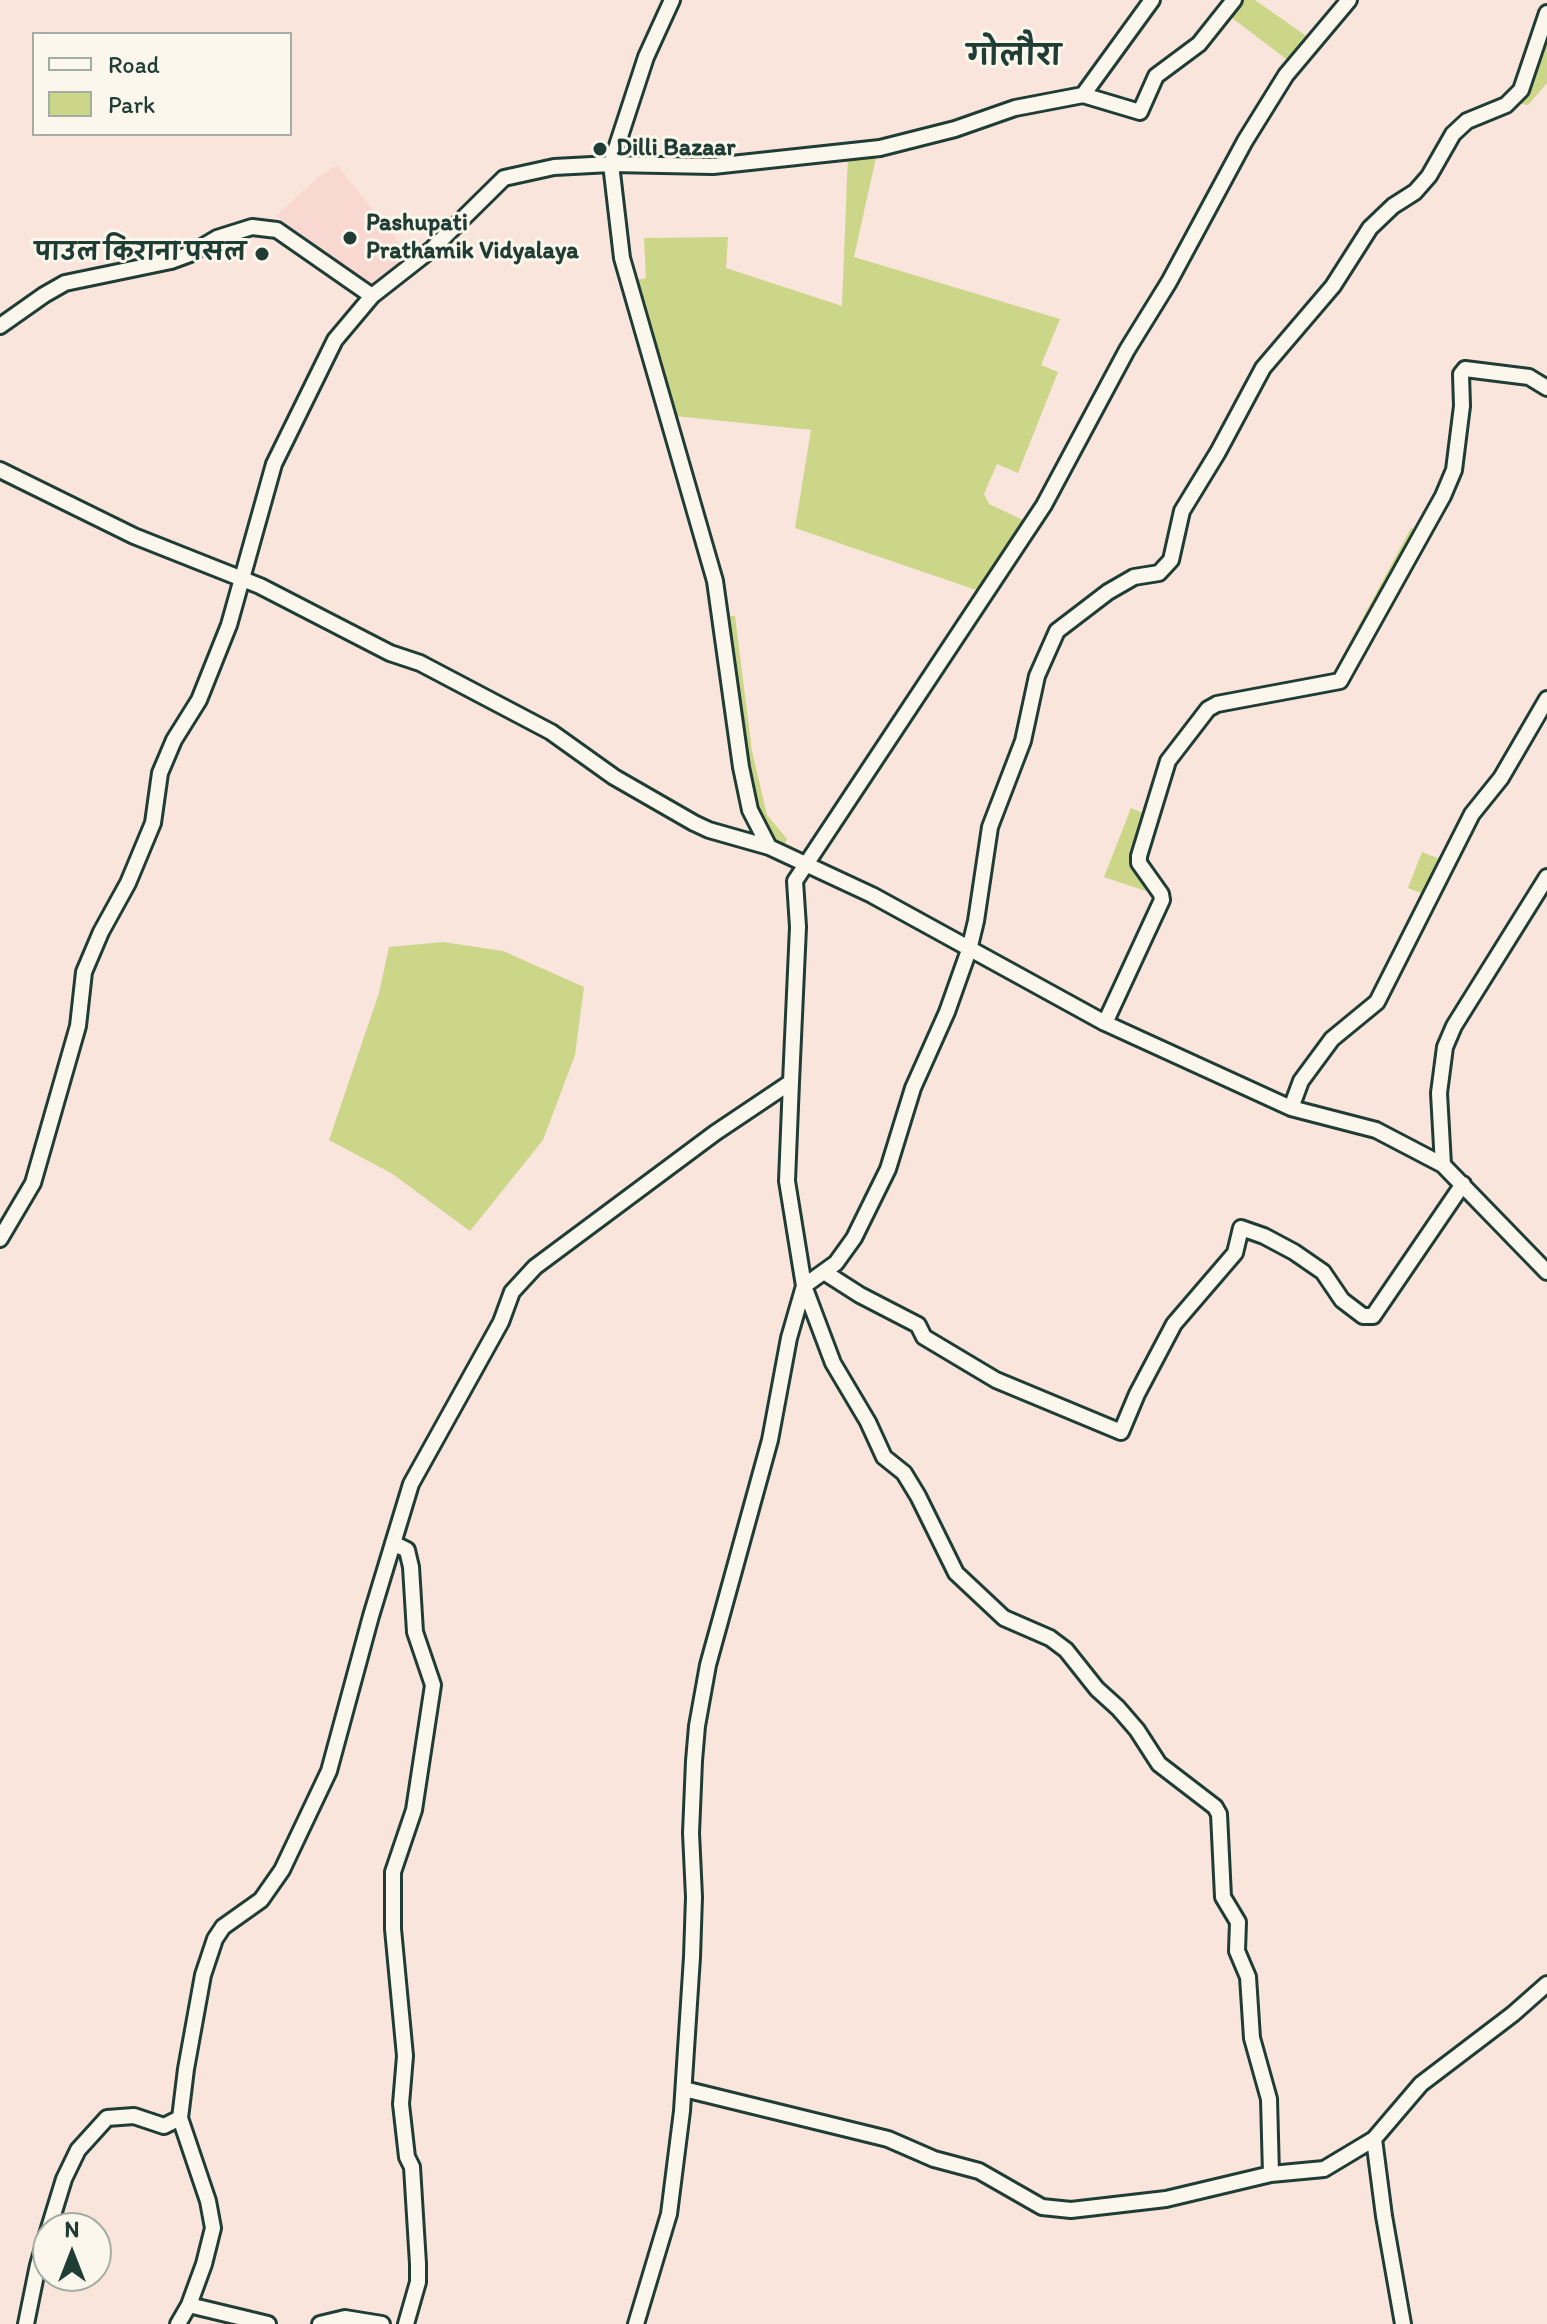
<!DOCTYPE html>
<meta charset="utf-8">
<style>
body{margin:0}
#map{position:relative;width:1547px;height:2324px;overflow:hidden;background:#fae5dc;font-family:Itim,sans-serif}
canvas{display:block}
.legend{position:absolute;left:32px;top:32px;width:260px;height:104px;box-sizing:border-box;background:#fbf7ec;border:2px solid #a3ada2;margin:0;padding:10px 14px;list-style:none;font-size:24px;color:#1f3d34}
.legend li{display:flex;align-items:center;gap:16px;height:40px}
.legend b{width:40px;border:2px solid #a3ada2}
.north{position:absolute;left:32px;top:2212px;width:80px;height:80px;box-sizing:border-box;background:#fbf7ec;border:2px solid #a3ada2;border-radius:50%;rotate:0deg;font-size:22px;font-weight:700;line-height:32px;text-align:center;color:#1f3d34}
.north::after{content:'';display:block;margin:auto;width:28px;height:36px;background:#1f3d34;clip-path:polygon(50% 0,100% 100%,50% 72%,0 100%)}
</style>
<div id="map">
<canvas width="1547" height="2324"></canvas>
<ul class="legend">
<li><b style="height:10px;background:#fbf7ec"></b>Road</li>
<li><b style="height:22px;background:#cbd689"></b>Park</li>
</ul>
<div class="north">N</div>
</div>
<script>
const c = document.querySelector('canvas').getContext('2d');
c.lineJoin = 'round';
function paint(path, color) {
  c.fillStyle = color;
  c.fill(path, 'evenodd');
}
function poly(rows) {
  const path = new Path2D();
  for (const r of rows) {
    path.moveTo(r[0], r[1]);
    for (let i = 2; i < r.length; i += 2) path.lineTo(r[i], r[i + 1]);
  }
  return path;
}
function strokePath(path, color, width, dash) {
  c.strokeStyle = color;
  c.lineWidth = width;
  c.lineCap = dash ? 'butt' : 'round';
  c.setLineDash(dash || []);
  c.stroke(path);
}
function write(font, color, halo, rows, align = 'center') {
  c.font = font + ' Itim,"Playpen Sans Deva",sans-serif';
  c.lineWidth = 6;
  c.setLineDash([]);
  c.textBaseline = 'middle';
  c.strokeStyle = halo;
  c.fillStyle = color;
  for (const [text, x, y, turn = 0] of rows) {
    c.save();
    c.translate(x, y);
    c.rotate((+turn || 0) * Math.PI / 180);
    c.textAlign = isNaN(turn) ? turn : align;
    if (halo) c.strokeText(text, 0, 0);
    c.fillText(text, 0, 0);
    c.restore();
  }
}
paint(poly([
 [337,165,412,259,386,281,371,286,276,216,318,177]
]), '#f9d8d1');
paint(poly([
 [1240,0,1255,0,1309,38,1289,61,1228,15],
 [1547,31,1547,83,1528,105,1516,103],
 [877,153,854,257,1060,319,1041,365,1058,372,1018,473,997,464,984,494,989,504,1027,522,979,591,795,528,811,430,675,416,633,281,646,278,644,238,728,237,726,268,842,306,848,154],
 [1411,528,1418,531,1340,674,1330,679],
 [724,616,735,616,752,751,767,815,787,839,783,848,773,845,761,817,746,750],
 [1131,808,1143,813,1133,855,1158,895,1104,877],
 [1422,852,1445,861,1426,895,1408,888],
 [443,942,503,951,584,987,575,1055,543,1140,470,1231,391,1173,329,1140,379,993,389,947]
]), '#cbd689');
const minor = poly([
 [1083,95,1152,0],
 [0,326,44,295,65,283,171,261,190,254,217,238,252,227,277,230,372,296,432,249,504,178,554,167,611,164,646,57,672,0],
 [0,470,134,536,260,586,390,653,420,663,551,732,614,777,694,823,709,830,769,847,872,895,1105,1023,1291,1108,1376,1130,1443,1165,1547,1272],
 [769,847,750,810,741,767,715,581,622,258,611,164,713,166,880,148,955,129,1015,108,1083,95,1140,112,1156,76,1199,44,1234,0],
 [1105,1023,1162,900,1161,894,1139,863,1139,856,1168,761,1208,709,1217,704,1340,681,1443,496,1454,470,1462,406,1461,374,1465,369,1529,377,1547,388],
 [791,1082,787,1181,804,1286,833,1363,868,1422,884,1457,904,1473,918,1496,956,1573,1004,1618,1050,1638,1066,1650,1097,1689,1118,1708,1137,1730,1159,1764,1215,1807,1219,1814,1223,1897,1238,1922,1237,1951,1248,1977,1252,2038,1269,2099,1271,2174],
 [1291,1108,1301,1081,1332,1039,1377,1002,1472,814,1501,778,1547,699],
 [1443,1165,1439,1093,1445,1047,1454,1026,1547,877],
 [0,1239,33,1183,78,1026,84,972,101,932,128,883,153,823,160,773,174,740,199,700,229,625,274,464,335,340,372,296],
 [824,1272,860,1295,918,1325,924,1337,996,1380,1121,1432,1137,1394,1174,1324,1235,1253,1241,1228,1264,1236,1294,1252,1323,1272,1342,1300,1363,1316,1373,1316,1463,1184],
 [393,1543,407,1550,411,1567,415,1632,433,1685,414,1810,393,1872,393,1929,405,2056,401,2104,407,2157,412,2167,418,2264,418,2282,406,2324],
 [684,2089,888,2139,934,2159,979,2171,1042,2207,1071,2210,1166,2199,1271,2174,1324,2169,1374,2139],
 [49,2228,64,2179,78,2150,107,2118,134,2116,164,2126,180,2118],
 [189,2305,268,2324],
 [26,2324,38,2265,48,2231],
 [178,2324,189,2305,204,2264,213,2228,208,2201,180,2118,186,2069,203,1975,215,1939,223,1927,261,1900,282,1870,329,1771,371,1616,411,1484,501,1322,512,1292,535,1267,715,1133,791,1082,798,927,795,881,1044,505,1127,350,1169,282,1245,141,1286,75,1349,0],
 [320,2324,345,2318,382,2324],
 [636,2324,669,2214,682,2111,692,1957,694,1897,691,1833,694,1761,697,1726,708,1665,770,1440,789,1338,804,1286,836,1263,854,1238,888,1169,913,1088,947,1012,969,950,976,921,990,827,1023,741,1037,676,1057,631,1108,592,1134,577,1159,573,1171,560,1182,511,1218,452,1263,368,1333,286,1370,228,1393,206,1415,192,1429,176,1453,134,1467,121,1506,105,1521,90,1547,13],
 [1403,2324,1384,2216,1374,2139,1421,2084,1513,2014,1547,1984]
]);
strokePath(minor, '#1f3d34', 20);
strokePath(minor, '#fbf7ec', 14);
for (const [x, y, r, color] of [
 [600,149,8,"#1f3d34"],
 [350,238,8,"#1f3d34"],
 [262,254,8,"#1f3d34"]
]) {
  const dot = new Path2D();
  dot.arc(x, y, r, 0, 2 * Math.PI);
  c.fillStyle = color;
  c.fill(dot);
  strokePath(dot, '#fbf7ec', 3);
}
write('bold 24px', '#1f3d34', '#fbf7ec', [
 ["Dilli Bazaar",616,149],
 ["Pashupati",366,224],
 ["Prathamik Vidyalaya",366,252],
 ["पाउल किराना पसल",246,254,"right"]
], 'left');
write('bold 28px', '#1f3d34', '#fbf7ec', [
 ["गोलौरा",1014,58]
]);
</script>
